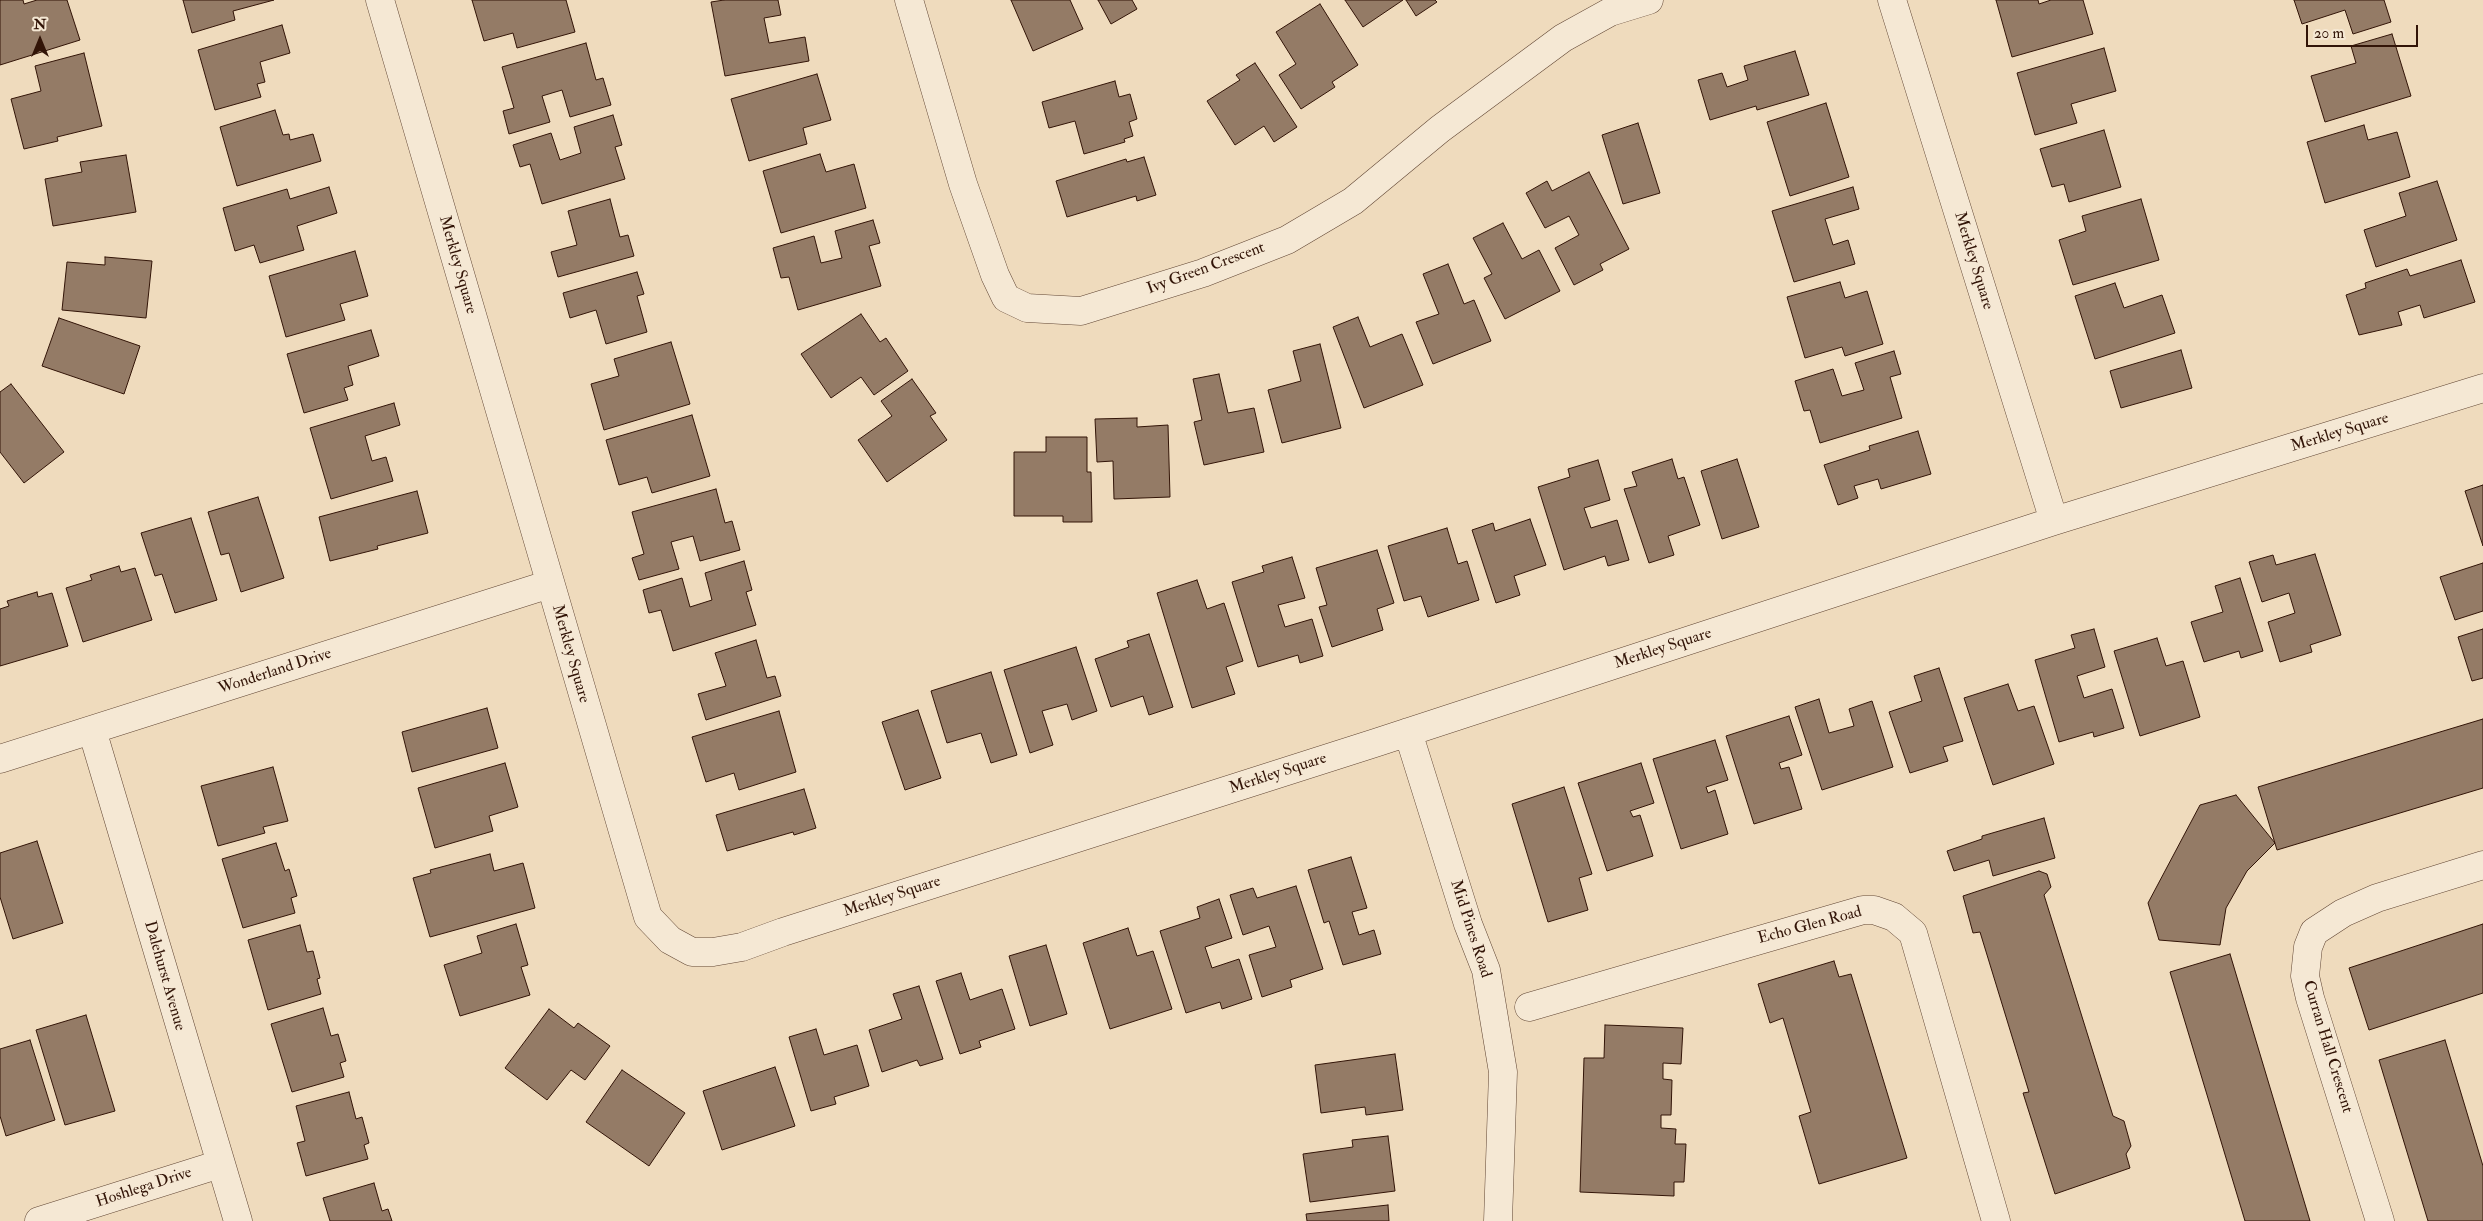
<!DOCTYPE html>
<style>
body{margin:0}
#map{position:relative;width:2483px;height:1221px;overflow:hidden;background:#efdbbd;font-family:"IM FELL Double Pica",serif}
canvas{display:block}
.north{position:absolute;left:15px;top:15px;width:50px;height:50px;-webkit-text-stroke:4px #f5e8d4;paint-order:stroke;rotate:0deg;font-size:14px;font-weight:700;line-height:20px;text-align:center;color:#321407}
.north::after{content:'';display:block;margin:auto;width:18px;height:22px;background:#321407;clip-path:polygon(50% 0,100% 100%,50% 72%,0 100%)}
.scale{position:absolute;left:2306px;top:25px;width:112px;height:22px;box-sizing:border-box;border:2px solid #321407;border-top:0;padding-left:6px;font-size:15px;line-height:18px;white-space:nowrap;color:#321407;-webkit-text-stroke:4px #f5e8d4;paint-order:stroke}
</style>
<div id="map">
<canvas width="2483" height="1221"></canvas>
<div class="north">N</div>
<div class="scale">20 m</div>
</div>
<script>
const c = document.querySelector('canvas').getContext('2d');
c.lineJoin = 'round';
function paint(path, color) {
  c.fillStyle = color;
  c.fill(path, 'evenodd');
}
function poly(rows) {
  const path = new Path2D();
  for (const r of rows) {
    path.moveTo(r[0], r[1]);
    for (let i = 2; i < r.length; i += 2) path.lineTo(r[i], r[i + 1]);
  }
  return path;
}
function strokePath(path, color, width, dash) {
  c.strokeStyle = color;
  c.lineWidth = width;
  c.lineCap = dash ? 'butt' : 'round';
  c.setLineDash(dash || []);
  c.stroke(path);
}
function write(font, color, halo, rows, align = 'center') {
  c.font = font + ' "IM FELL Double Pica",serif';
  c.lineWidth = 4;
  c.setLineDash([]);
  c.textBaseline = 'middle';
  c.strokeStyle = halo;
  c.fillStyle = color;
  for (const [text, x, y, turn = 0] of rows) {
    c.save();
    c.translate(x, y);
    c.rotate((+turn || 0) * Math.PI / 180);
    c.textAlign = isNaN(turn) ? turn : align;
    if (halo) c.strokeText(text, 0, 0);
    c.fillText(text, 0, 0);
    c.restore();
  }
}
const building = poly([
 [0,0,23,0,24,4,37,0,67,0,80,40,0,65,0,0],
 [183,0,274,0,233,11,235,20,192,33,183,0],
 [472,0,566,0,575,32,517,48,513,33,484,41,472,0],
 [724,0,778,0,781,15,764,18,769,43,805,37,809,61,725,76,711,2,724,0],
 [1011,0,1070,0,1083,29,1033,51,1011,0],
 [1098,0,1132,0,1137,9,1111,24,1098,0],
 [1345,0,1403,0,1363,27,1345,0],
 [1406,0,1435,0,1437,2,1416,16,1406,0],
 [1996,0,2038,0,2039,4,2051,0,2083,0,2093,34,2012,57,1996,0],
 [2294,0,2384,0,2391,22,2353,34,2345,10,2302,24,2294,0],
 [1320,4,1358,65,1332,82,1335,87,1301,109,1279,75,1296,64,1276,32,1320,4],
 [282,25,290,53,260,62,265,82,257,84,261,97,215,110,198,50,282,25],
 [2392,34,2411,96,2325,122,2311,76,2356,63,2351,46,2392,34],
 [586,43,596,80,603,78,611,105,570,117,562,90,542,96,550,122,509,134,503,111,514,108,502,67,586,43],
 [2104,48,2116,91,2071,104,2077,123,2035,135,2017,73,2104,48],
 [1795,51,1809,95,1757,110,1756,106,1710,120,1698,80,1722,73,1727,87,1748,80,1744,66,1795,51],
 [84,53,102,126,57,137,58,141,24,149,11,99,41,91,35,66,84,53],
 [1255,63,1297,127,1274,142,1264,126,1235,145,1207,101,1240,80,1236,75,1255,63],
 [817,74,831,120,803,128,807,144,749,161,731,99,817,74],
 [1115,81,1119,97,1130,94,1137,119,1129,122,1133,136,1124,139,1125,142,1084,154,1075,121,1049,128,1042,102,1115,81],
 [1826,103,1849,177,1790,196,1767,122,1826,103],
 [275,110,283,135,289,134,290,140,313,134,321,161,237,186,220,127,275,110],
 [613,115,622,145,615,147,625,179,542,204,530,164,520,167,513,145,551,133,560,160,581,153,574,127,613,115],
 [1638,123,1660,193,1623,204,1602,135,1638,123],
 [2364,125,2368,140,2397,132,2410,177,2325,203,2307,142,2364,125],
 [2104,130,2121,187,2069,202,2064,184,2052,187,2040,149,2104,130],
 [820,154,826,172,854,164,866,208,781,233,763,171,820,154],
 [126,155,136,212,53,226,45,179,82,172,80,162,126,155],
 [1144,157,1156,195,1137,201,1136,196,1067,217,1056,181,1126,159,1127,162,1144,157],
 [1589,172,1629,249,1600,264,1603,270,1574,285,1555,248,1579,235,1569,216,1545,228,1526,193,1547,181,1552,191,1589,172],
 [2437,181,2457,240,2376,267,2364,230,2406,216,2399,193,2437,181],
 [329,187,337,213,297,226,304,250,260,263,254,245,235,251,223,208,287,189,290,199,329,187],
 [1853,187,1859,209,1825,219,1833,245,1848,240,1855,264,1794,282,1772,211,1853,187],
 [610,199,620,237,628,235,634,256,558,277,551,252,577,245,568,211,610,199],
 [2141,199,2159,260,2073,285,2059,240,2086,231,2082,216,2141,199],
 [873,220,880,243,869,246,881,286,798,310,789,277,781,278,773,248,814,236,821,263,842,258,835,231,873,220],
 [1503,223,1522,259,1539,250,1560,291,1505,319,1484,278,1492,274,1473,238,1503,223],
 [355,251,368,296,340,304,345,320,286,337,269,276,355,251],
 [105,257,152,261,146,318,62,310,67,262,105,265,105,257],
 [2461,260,2475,302,2424,318,2420,305,2398,312,2402,325,2359,335,2346,295,2366,288,2365,283,2407,269,2410,276,2461,260],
 [1448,264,1464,304,1474,300,1491,341,1433,364,1416,322,1439,314,1423,274,1448,264],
 [637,272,644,294,637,296,647,332,606,344,596,310,570,318,563,293,637,272],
 [1840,282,1845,298,1867,291,1883,344,1845,356,1842,347,1805,358,1787,297,1840,282],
 [2115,283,2124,308,2162,295,2175,333,2095,359,2075,296,2115,283],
 [861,314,880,342,886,338,908,371,874,395,861,377,831,398,801,354,861,314],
 [1358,317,1370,347,1402,334,1423,385,1364,408,1333,327,1358,317],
 [59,318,140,346,124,394,42,366,59,318],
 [371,330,379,356,348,366,353,385,344,388,348,400,304,413,287,354,371,330],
 [671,342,690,404,604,430,591,384,619,376,614,359,671,342],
 [1320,344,1341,428,1282,443,1268,390,1301,381,1293,351,1320,344],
 [2181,350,2192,388,2121,408,2110,371,2181,350],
 [1894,351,1901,374,1890,377,1902,418,1820,443,1810,410,1804,411,1795,381,1833,369,1842,396,1864,390,1855,363,1894,351],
 [1219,374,1228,413,1254,408,1264,452,1204,465,1194,422,1202,420,1193,379,1219,374],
 [912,379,936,413,930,416,947,440,887,482,858,440,892,416,881,401,912,379],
 [11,384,64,452,24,483,0,452,0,392,11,384],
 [394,403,400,425,365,436,372,461,386,457,393,481,331,499,310,428,394,403],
 [692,415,710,476,652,493,647,477,619,485,606,440,692,415],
 [1137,418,1137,427,1168,425,1170,497,1114,499,1113,461,1097,462,1095,419,1137,418],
 [1918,431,1931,474,1881,489,1878,479,1854,486,1858,498,1838,505,1824,465,1870,450,1869,446,1918,431],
 [1046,437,1087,437,1087,472,1091,472,1092,522,1063,522,1063,516,1014,516,1014,452,1046,452,1046,437],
 [1672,459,1678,479,1684,477,1700,525,1668,536,1674,555,1649,563,1624,489,1637,486,1632,472,1672,459],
 [1737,459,1759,527,1722,539,1701,471,1737,459],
 [1598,460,1610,500,1584,508,1591,528,1617,520,1629,560,1608,566,1605,556,1564,570,1538,487,1570,477,1568,469,1598,460],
 [2483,485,2483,546,2465,491,2483,485],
 [716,489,725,523,732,521,740,550,700,561,693,536,671,542,679,569,639,580,632,558,644,554,632,512,716,489],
 [417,491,428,533,377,546,378,549,330,561,319,517,417,491],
 [258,497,284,578,241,592,229,553,221,555,208,512,258,497],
 [191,518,217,600,175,613,162,574,155,576,141,533,191,518],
 [1530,519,1546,565,1514,576,1520,595,1496,603,1472,530,1493,523,1495,531,1530,519],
 [1447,528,1458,564,1467,561,1479,600,1428,617,1421,596,1404,601,1388,546,1447,528],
 [1377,550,1394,603,1377,609,1383,630,1332,647,1319,607,1327,605,1316,568,1377,550],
 [2315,554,2341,635,2310,645,2312,652,2280,662,2268,622,2295,613,2289,593,2262,602,2249,562,2273,555,2276,565,2315,554],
 [1292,557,1305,598,1278,605,1285,627,1312,619,1323,656,1300,663,1298,655,1258,667,1232,582,1264,572,1262,566,1292,557],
 [744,561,752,590,746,592,756,625,673,651,661,610,649,613,643,590,682,578,690,607,712,600,705,573,744,561],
 [2483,563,2483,611,2455,620,2440,577,2483,563],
 [119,566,121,572,135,568,152,620,83,642,66,588,92,580,90,575,119,566],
 [2240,578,2263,651,2241,658,2239,651,2204,662,2191,622,2223,612,2215,586,2240,578],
 [1197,580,1207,609,1224,603,1243,661,1226,667,1235,694,1192,708,1157,593,1197,580],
 [37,592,38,597,52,593,68,646,0,666,0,609,9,606,7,601,37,592],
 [2094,629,2105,667,2077,676,2084,698,2112,689,2124,728,2094,737,2093,732,2059,742,2035,660,2075,648,2071,635,2094,629],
 [2483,629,2483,678,2472,681,2458,637,2483,629],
 [1149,634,1173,707,1149,715,1143,696,1111,707,1095,659,1129,647,1127,641,1149,634],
 [2157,638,2166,666,2183,661,2200,717,2140,736,2114,651,2157,638],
 [756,640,767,678,775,676,781,696,706,720,698,694,726,686,715,653,756,640],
 [1076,647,1097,711,1072,720,1067,704,1042,711,1053,745,1030,753,1004,670,1076,647],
 [1939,668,1963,741,1943,747,1948,761,1910,773,1889,712,1922,701,1914,676,1939,668],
 [991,672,1017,755,991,763,981,733,947,743,931,691,991,672],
 [2008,684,2018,711,2034,706,2054,764,1993,785,1964,698,2008,684],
 [1819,699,1829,733,1854,726,1849,709,1872,701,1893,767,1822,790,1795,707,1819,699],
 [487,708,498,748,412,772,402,732,487,708],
 [918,710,941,778,905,790,882,722,918,710],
 [779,711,796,772,739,790,734,773,706,782,692,737,779,711],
 [1789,716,1802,755,1779,763,1781,769,1789,767,1802,809,1754,824,1726,736,1789,716],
 [2483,719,2483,788,2277,850,2258,787,2483,719],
 [1715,740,1728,780,1706,787,1708,793,1715,790,1728,834,1681,849,1653,759,1715,740],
 [505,763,518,807,489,816,493,831,435,848,418,788,505,763],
 [1641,763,1654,803,1630,811,1633,817,1640,815,1653,856,1607,871,1578,783,1641,763],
 [273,767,288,821,263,827,265,833,218,846,201,786,273,767],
 [1564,787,1592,874,1579,878,1588,910,1548,922,1512,804,1564,787],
 [804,789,816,828,794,835,793,832,727,851,716,815,804,789],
 [2236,795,2275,843,2247,871,2226,908,2220,945,2159,940,2148,903,2200,805,2236,795],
 [2044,818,2055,858,1993,876,1989,860,1954,871,1947,851,1982,839,1982,836,2044,818],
 [37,841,63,923,13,939,0,897,0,853,37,841],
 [276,843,285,871,289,869,297,896,291,898,295,913,243,928,222,859,276,843],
 [490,854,494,871,523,863,535,908,430,937,413,878,431,873,430,870,490,854],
 [1351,857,1367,908,1352,912,1359,935,1374,930,1381,954,1343,965,1329,921,1324,923,1308,870,1351,857],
 [2039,871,2047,874,2051,887,2044,895,2113,1116,2124,1121,2131,1146,2126,1154,2130,1168,2055,1194,2023,1093,2029,1092,1980,932,1973,933,1963,896,2039,871],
 [1296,886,1323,969,1290,980,1292,987,1262,997,1249,955,1276,947,1269,926,1243,935,1230,895,1253,888,1257,898,1296,886],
 [1219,899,1232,938,1205,947,1212,968,1239,959,1252,999,1222,1009,1220,1002,1186,1013,1160,931,1200,918,1197,907,1219,899],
 [516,924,528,965,521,967,530,995,460,1016,444,965,482,953,477,936,516,924],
 [2483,924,2483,993,2369,1030,2349,968,2483,924],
 [300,925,307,952,313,951,320,978,317,979,321,994,268,1010,248,940,300,925],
 [1128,928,1137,956,1153,951,1172,1009,1110,1029,1083,943,1128,928],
 [1046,945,1067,1014,1030,1026,1009,956,1046,945],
 [2230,954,2310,1221,2245,1221,2170,972,2230,954],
 [1834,961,1839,977,1851,974,1907,1158,1819,1184,1799,1116,1811,1112,1783,1018,1770,1023,1758,984,1834,961],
 [961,973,970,1000,1002,989,1015,1029,979,1041,981,1047,960,1054,936,981,961,973],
 [919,986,943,1059,920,1066,917,1060,882,1072,869,1030,902,1019,893,994,919,986],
 [323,1008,331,1036,338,1034,346,1061,340,1063,344,1077,292,1092,271,1024,323,1008],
 [549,1009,574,1028,578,1023,610,1046,585,1080,571,1070,547,1100,505,1068,549,1009],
 [86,1015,115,1111,65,1125,36,1030,86,1015],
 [1605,1025,1683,1028,1681,1064,1663,1063,1663,1079,1672,1080,1671,1115,1661,1115,1661,1128,1676,1129,1675,1144,1686,1144,1684,1182,1674,1182,1674,1196,1580,1192,1584,1058,1604,1058,1605,1025],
 [816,1029,824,1055,857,1045,869,1086,834,1097,836,1104,811,1111,789,1037,816,1029],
 [30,1040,55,1120,6,1136,0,1116,0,1049,30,1040],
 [2445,1040,2483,1166,2483,1221,2428,1221,2379,1060,2445,1040],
 [1395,1054,1403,1110,1366,1115,1365,1107,1321,1113,1315,1065,1395,1054],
 [775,1067,795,1126,722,1150,703,1091,775,1067],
 [622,1070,685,1113,649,1166,586,1122,622,1070],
 [349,1092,356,1119,362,1117,369,1143,364,1145,368,1159,306,1176,297,1143,305,1141,296,1106,349,1092],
 [1388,1136,1395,1191,1310,1202,1303,1154,1353,1147,1352,1140,1388,1136],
 [374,1183,382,1211,388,1209,392,1221,330,1221,323,1198,374,1183],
 [1388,1205,1389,1221,1307,1221,1306,1214,1388,1205]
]);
paint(building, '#947b66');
strokePath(building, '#321407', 1);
const minor = poly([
 [380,0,648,917,670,940,692,952,713,952,742,947,783,932,1375,743,2054,521,2483,388],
 [909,0,963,184,995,275,1006,298,1027,308,1081,311,1203,273,1287,240,1353,201,1440,129,1563,38,1610,12,1649,0],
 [1892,0,2054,521],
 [92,730,238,1221],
 [1408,732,1468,924,1486,970,1503,1072,1498,1221],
 [0,759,550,584],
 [1529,1007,1863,910,1874,910,1894,917,1913,933,1996,1221],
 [39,1221,220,1164],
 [2380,1221,2310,998,2305,976,2308,947,2314,932,2343,913,2377,898,2483,865]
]);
strokePath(minor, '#614634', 29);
strokePath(minor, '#f5e8d4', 28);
write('16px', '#321407', '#f5e8d4', [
 ["Merkley Square",1973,261,73],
 ["Merkley Square",457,265,74],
 ["Ivy Green Crescent",1206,269,-20],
 ["Merkley Square",2340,433,-17],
 ["Merkley Square",1663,649,-18],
 ["Merkley Square",570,654,74],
 ["Wonderland Drive",275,672,-18],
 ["Merkley Square",1278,774,-18],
 ["Merkley Square",892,897,-18],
 ["Echo Glen Road",1810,926,-15],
 ["Mid Pines Road",1470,929,72],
 ["Dalehurst Avenue",164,976,74],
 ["Curran Hall Crescent",2327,1047,73],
 ["Hoshlega Drive",144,1188,-18]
]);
</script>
